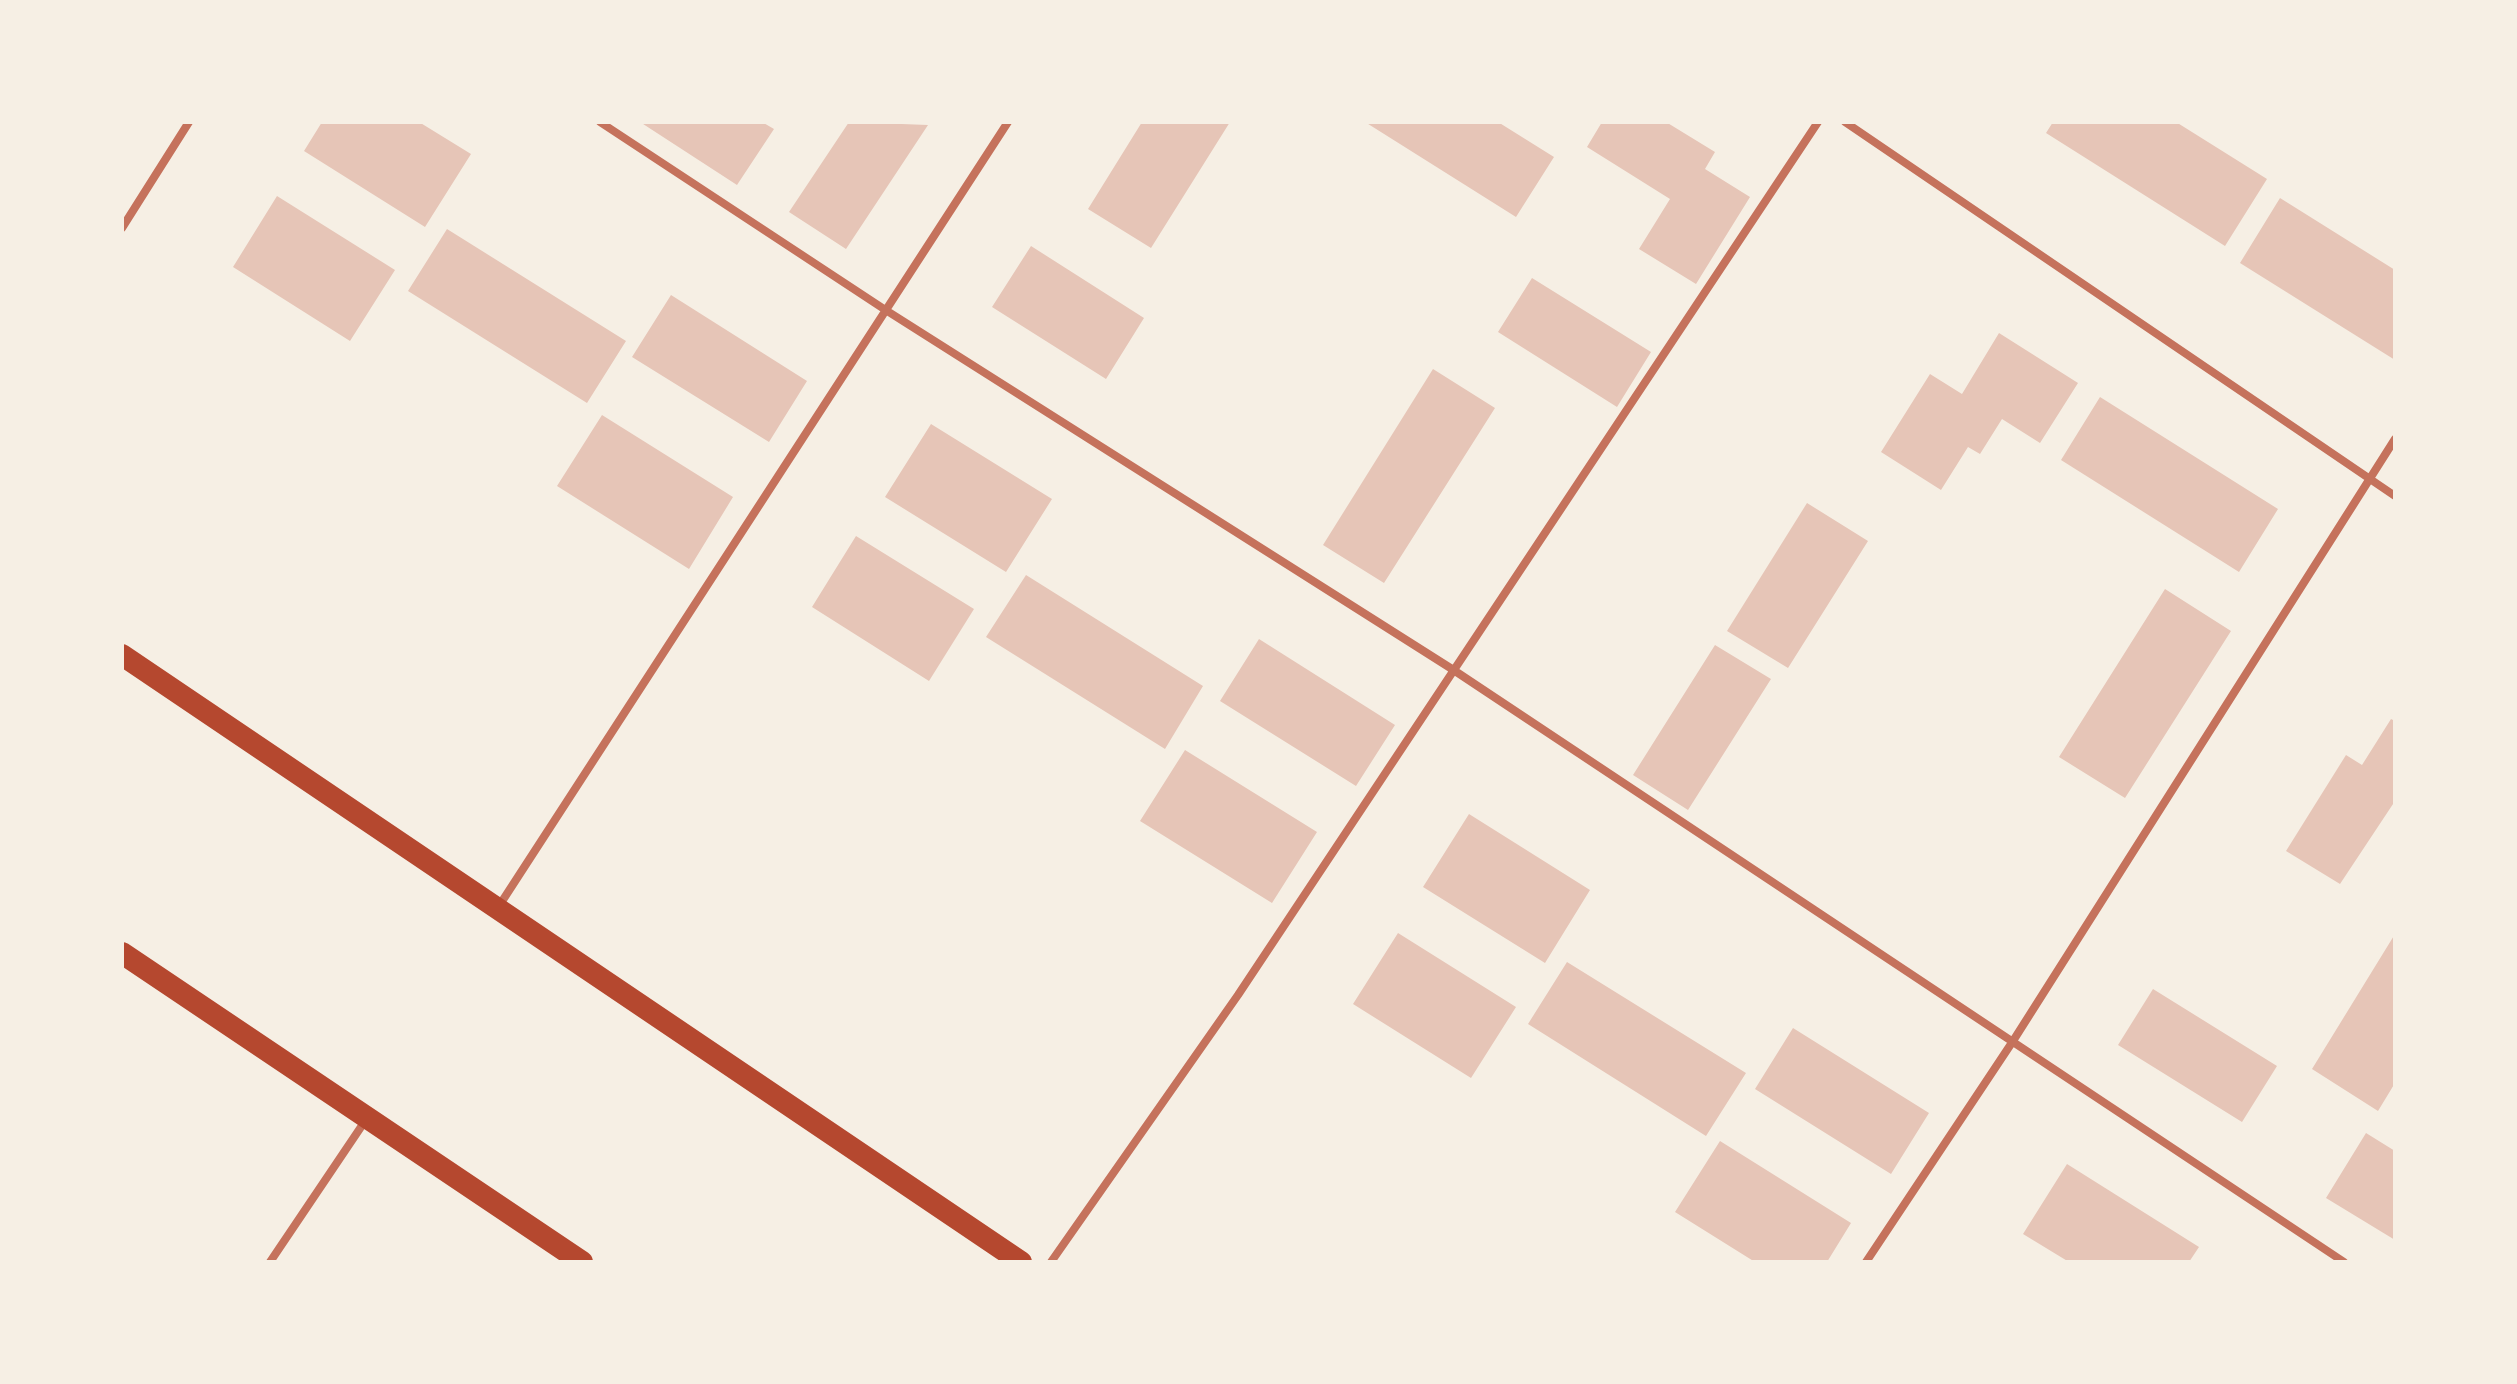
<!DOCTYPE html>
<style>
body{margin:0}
#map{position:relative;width:2517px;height:1384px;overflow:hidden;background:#f6efe4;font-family:Figtree,sans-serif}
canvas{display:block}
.frame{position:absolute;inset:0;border:124px solid #f6efe4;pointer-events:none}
</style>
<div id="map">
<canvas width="2517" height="1384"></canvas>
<div class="frame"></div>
</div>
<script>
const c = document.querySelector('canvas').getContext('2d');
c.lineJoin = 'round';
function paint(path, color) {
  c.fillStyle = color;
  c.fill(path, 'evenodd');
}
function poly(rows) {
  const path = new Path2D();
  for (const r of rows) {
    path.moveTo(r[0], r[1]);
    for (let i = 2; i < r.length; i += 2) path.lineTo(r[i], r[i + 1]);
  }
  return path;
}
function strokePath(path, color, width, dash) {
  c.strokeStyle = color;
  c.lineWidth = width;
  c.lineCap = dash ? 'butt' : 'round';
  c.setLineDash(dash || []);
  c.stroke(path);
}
paint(poly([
 [322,122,419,122,471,154,425,227,304,151],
 [640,122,762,122,774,129,737,185],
 [849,122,928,125,846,249,789,212],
 [1142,122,1230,122,1151,248,1088,209],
 [1365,122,1498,122,1554,157,1516,217],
 [1602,122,1666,122,1715,152,1705,169,1750,197,1696,284,1639,249,1670,199,1587,147],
 [2053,122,2176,122,2267,179,2225,246,2046,133],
 [277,196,395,270,350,341,233,267],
 [2280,198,2395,270,2395,360,2240,263],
 [447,229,626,341,587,403,408,291],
 [1031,246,1144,318,1106,379,992,307],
 [1532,278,1651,352,1617,407,1498,332],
 [671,295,807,381,769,442,632,357],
 [1999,333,2078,383,2040,443,2002,419,1980,454,1968,447,1941,490,1881,452,1930,374,1962,394],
 [1433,369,1495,408,1384,583,1323,545],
 [2100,397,2278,509,2239,572,2061,460],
 [602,415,733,497,689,569,557,486],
 [931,424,1052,499,1006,572,885,497],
 [1807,503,1868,541,1788,668,1727,631],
 [856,536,974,609,929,681,812,607],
 [1026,575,1203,686,1165,749,986,637],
 [2165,589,2231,631,2125,798,2059,757],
 [1259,639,1395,725,1356,786,1220,701],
 [1715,645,1771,679,1688,810,1633,775],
 [2391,719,2395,721,2395,801,2340,884,2286,851,2346,755,2362,765],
 [1185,750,1317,832,1272,903,1140,821],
 [1469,814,1590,890,1545,963,1423,887],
 [1398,933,1516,1007,1471,1078,1353,1004],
 [2395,934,2395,1083,2378,1111,2312,1069],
 [1567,962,1746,1073,1706,1136,1528,1024],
 [2153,989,2277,1066,2242,1122,2118,1045],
 [1793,1028,1929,1113,1891,1174,1755,1089],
 [2366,1133,2395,1151,2395,1240,2326,1198],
 [1720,1141,1851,1223,1827,1262,1755,1262,1675,1212],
 [2067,1164,2199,1247,2189,1262,2069,1262,2023,1234]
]), '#e6c5b7');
strokePath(poly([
 [600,122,884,309,1452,669,2344,1262],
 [1845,122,2395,496],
 [122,228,189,122],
 [499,906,1008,122],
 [270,1262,365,1121],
 [1051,1262,1238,995,1818,122],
 [1866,1262,2013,1041,2395,439]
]), '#c5725c', 8);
strokePath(poly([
 [122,655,1021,1262],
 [122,953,582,1262]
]), '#b5482f', 22);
</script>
